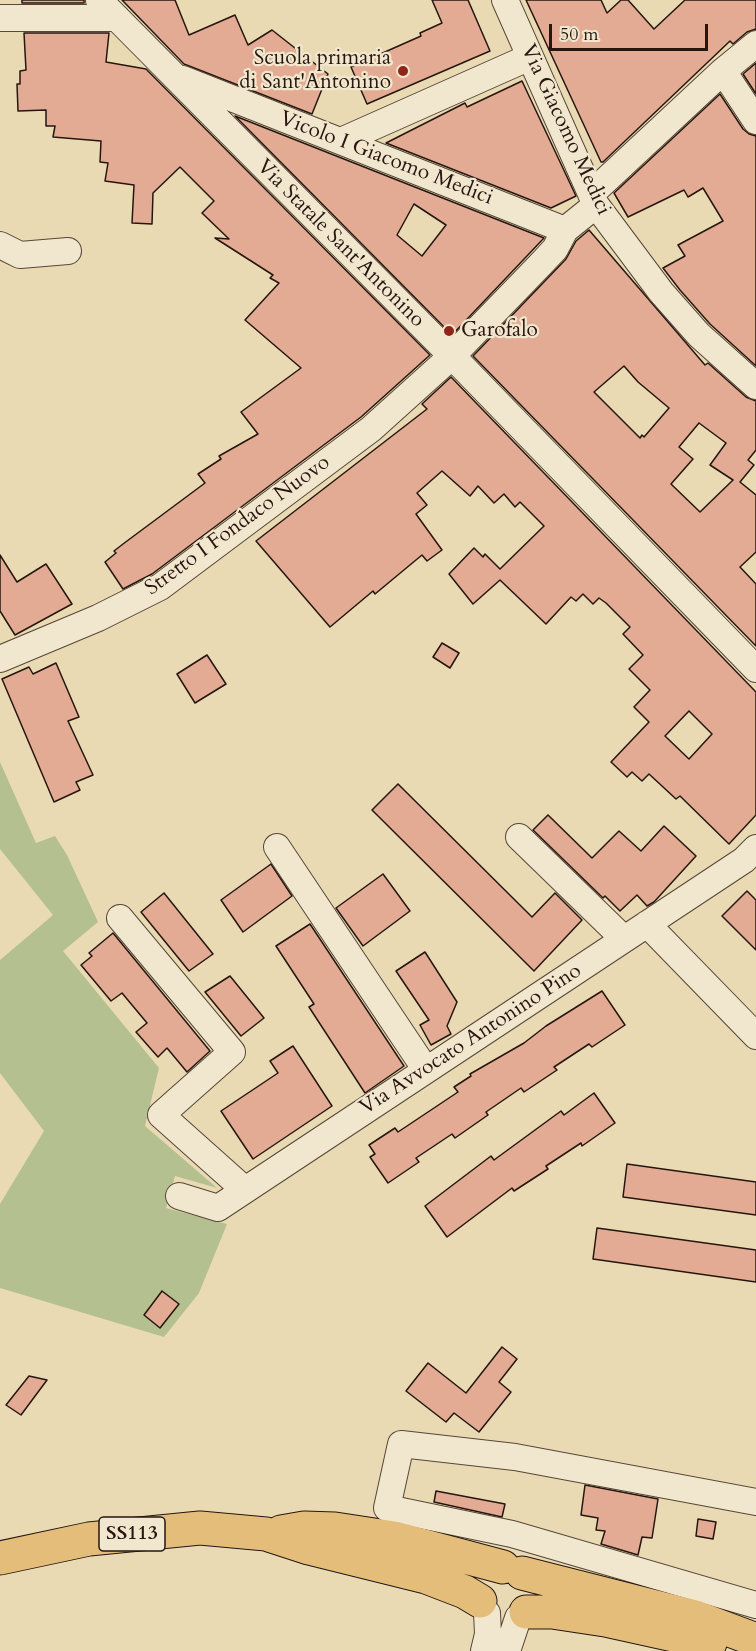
<!DOCTYPE html>
<html>
<head>
<meta charset="utf-8">
<style>
	body { margin:0 }
	#map { position:relative; width:756px; height:1651px; overflow:hidden; background:#e9dab4; font-family:Cardo,serif }
	canvas { display:block }
	.scale { position:absolute; left:549px; top:24px; width:159px; height:27px; box-sizing:border-box; border:3px solid #25160f; border-top:0; padding-left:8px; font-size:18px; line-height:21px; white-space:nowrap; color:#25160f; -webkit-text-stroke:4px #f1e7ce; paint-order:stroke }
</style>
</head>
<body>
<div id="map">
<canvas width="756" height="1651"></canvas>
<div class="scale">50 m</div>
</div>
<script>
const ctx = document.querySelector('canvas').getContext('2d');
ctx.lineJoin = 'round';
function fillPath(path, color) { ctx.fillStyle = color; ctx.fill(path, 'evenodd'); }
const shape = rows => new Path2D(rows.map(r => 'M' + r).join(''));
function trace(path, color, width, dash) { ctx.strokeStyle = color; ctx.lineWidth = width; ctx.lineCap = dash ? 'butt' : 'round'; ctx.setLineDash(dash || []); ctx.stroke(path); }
function drawText(font, color, halo, rows, align = 'center') {
  ctx.font = font + ' Cardo,serif'; ctx.lineWidth = 4.5; ctx.setLineDash([]); ctx.textBaseline = 'middle'; ctx.strokeStyle = halo; ctx.fillStyle = color; for (const [text, x, y, turn = 0] of rows) {
    ctx.save(); ctx.translate(x, y); ctx.rotate((+turn || 0) * Math.PI / 180); ctx.textAlign = isNaN(turn) ? turn : align; if (halo) ctx.strokeText(text, 0, 0); ctx.fillText(text, 0, 0); ctx.restore();
  }
}
fillPath(shape([
	[0,762,36,843,55,836,67,855,98,922,63,951,159,1068,145,1126,217,1188,175,1176,166,1208,227,1224,199,1293,164,1337,0,1288,0,1204,44,1131,0,1073,0,960,53,915,0,849]
]), '#b4c08f');
const building = shape([
	[22,0,84,0,84,3,22,3,22,0],
	[122,0,175,0,189,35,235,15,248,45,272,30,328,74,312,114,184,64,122,0],
	[432,0,468,0,490,51,367,104,351,67,421,36,420,33,442,23,432,0],
	[526,0,601,0,607,13,621,0,628,0,654,29,685,0,756,0,756,29,747,32,733,44,730,41,603,162,601,162,526,0],
	[24,33,109,33,106,62,146,69,430,355,361,417,152,574,123,589,105,562,116,553,114,551,123,544,205,483,198,474,221,459,219,456,258,434,241,412,301,368,245,320,279,283,270,278,273,275,215,238,229,239,202,213,214,201,180,167,153,193,152,224,132,223,134,185,105,181,108,163,100,162,101,141,53,137,55,126,46,126,46,110,18,111,17,84,20,84,20,71,26,70,24,33],
	[756,63,756,94,743,74,756,63],
	[522,81,576,196,551,208,386,143,465,103,467,107,522,81],
	[720,94,743,129,749,134,756,136,756,366,710,324,680,290,663,268,685,256,678,245,723,221,703,188,688,197,684,190,628,217,614,193,720,94],
	[235,116,544,238,452,335,235,116],
	[414,204,446,225,422,256,397,235,414,204],
	[589,230,705,365,708,363,746,397,756,401,756,450,748,460,754,465,740,482,756,495,756,552,740,567,756,584,756,646,473,356,566,259,576,241,589,230],
	[624,366,638,382,669,408,644,437,642,435,640,438,594,392,624,366],
	[699,423,726,443,710,465,733,480,700,512,671,484,693,459,679,447,699,423],
	[451,377,756,692,756,815,729,844,680,796,676,799,649,774,642,781,632,772,627,777,611,762,649,722,634,707,650,690,629,669,643,655,623,634,630,627,606,603,599,598,593,604,583,594,576,601,571,597,546,624,500,580,473,604,449,574,474,548,483,557,485,554,500,569,544,526,520,502,515,507,504,494,494,503,478,486,470,496,442,471,417,493,427,505,416,514,442,550,427,561,422,555,375,594,373,591,330,627,256,541,427,409,422,404,451,377],
	[689,711,712,734,689,759,665,736,689,711],
	[0,555,17,582,46,564,72,604,15,635,0,611,0,555],
	[442,643,459,653,450,668,433,657,442,643],
	[207,655,226,684,195,703,177,674,207,655],
	[56,663,79,717,68,721,93,775,76,782,80,790,54,802,2,679,29,667,33,674,56,663],
	[398,784,532,917,555,893,582,920,534,971,372,810,398,784],
	[548,815,592,858,619,831,641,851,664,826,696,856,654,902,647,906,637,895,620,911,605,896,603,898,533,830,548,815],
	[271,864,292,896,243,932,221,900,271,864],
	[383,874,410,911,363,946,336,908,383,874],
	[747,891,756,900,756,950,722,916,747,891],
	[164,893,213,954,189,971,141,912,164,893],
	[310,924,404,1066,365,1093,309,1007,314,1004,276,946,310,924],
	[113,933,210,1051,187,1072,167,1048,158,1057,136,1032,147,1023,122,993,111,1001,81,965,92,956,89,953,113,933],
	[425,952,457,1002,447,1026,451,1034,431,1045,420,1025,429,1020,396,971,425,952],
	[230,976,264,1018,241,1036,205,992,230,976],
	[602,991,625,1025,592,1047,589,1044,554,1067,557,1070,524,1092,521,1088,486,1112,488,1115,455,1138,452,1134,416,1158,419,1162,388,1183,370,1157,375,1154,369,1145,395,1128,398,1132,458,1092,454,1087,471,1076,470,1074,524,1043,546,1026,602,991],
	[293,1046,332,1106,253,1159,221,1111,278,1073,270,1061,293,1046],
	[594,1093,615,1123,582,1146,581,1143,546,1166,548,1169,514,1191,512,1188,447,1237,425,1206,491,1156,494,1160,561,1111,564,1115,594,1093],
	[627,1164,756,1182,756,1215,623,1197,627,1164],
	[597,1228,756,1250,756,1282,593,1259,597,1228],
	[162,1291,179,1304,160,1328,144,1315,162,1291],
	[502,1347,517,1359,499,1382,511,1392,479,1432,454,1413,446,1422,406,1391,428,1363,466,1393,502,1347],
	[29,1376,47,1380,21,1415,6,1405,29,1376],
	[585,1485,658,1499,652,1538,642,1537,638,1555,601,1544,605,1531,596,1530,598,1518,581,1515,585,1485],
	[436,1491,505,1504,502,1517,434,1502,436,1491],
	[698,1519,716,1522,713,1539,696,1536,698,1519]
]);
fillPath(building, '#e3ab93');
trace(building, '#25160f', 1.5);
const minor = shape([
	[99,0,452,356,756,669],
	[505,0,596,205,661,292,699,335,756,386],
	[0,18,117,18],
	[723,71,756,121],
	[183,79,565,230],
	[341,141,530,57],
	[591,194,723,71,756,44],
	[0,245,20,255,68,251],
	[0,659,98,618,160,587,371,429,452,356,539,266,555,249,565,230,596,205],
	[519,837,624,939],
	[277,847,426,1070],
	[120,918,232,1052,161,1115,245,1190],
	[647,924,756,1036],
	[179,1196,218,1208,744,860,756,848],
	[756,1502,515,1457,401,1444,387,1508,512,1534,756,1605],
	[484,1651,488,1634,487,1613],
	[507,1651,518,1618]
]);
const major = shape([
	[281,1532,304,1528,335,1529,394,1538,503,1567],
	[0,1558,89,1539,200,1528,266,1534,309,1548,426,1577,465,1592,480,1601],
	[522,1573,695,1617,756,1640],
	[526,1612,552,1612,605,1620,710,1643]
]);
trace(minor, '#564738', 28);
trace(major, '#25160f', 35);
trace(minor, '#f1e7ce', 26);
trace(major, '#e4bd7a', 33);
for (const [x, y, r, color] of [
	[403,71,6,"#8f2418"],
	[449,331,6,"#8f2418"]
]) { const dot = new Path2D(); dot.arc(x, y, r, 0, 2 * Math.PI); ctx.fillStyle = color; ctx.fill(dot); trace(dot, '#f1e7ce', 2); }
for (const [x, y, w] of [
	[132,1534,66]
]) { const box = new Path2D(); box.roundRect(x - w / 2, y - 17, w, 34, 4.5); ctx.fillStyle = '#f1e7ce'; ctx.fill(box); trace(box, '#25160f', 1.5); }
drawText('bold 20px', '#25160f', null, [
	["SS113",132,1534]
]);
drawText('21px', '#25160f', '#f1e7ce', [
	["Scuola primaria",391,59],
	["di Sant'Antonino",391,83],
	["Garofalo",461,331,"left"]
], 'right');
drawText('21px', '#25160f', '#f1e7ce', [
	["Via Giacomo Medici",565,130,65],
	["Vicolo I Giacomo Medici",386,159,21],
	["Via Statale Sant'Antonino",340,244,45],
	["Stretto I Fondaco Nuovo",238,526,-36],
	["Via Avvocato Antonino Pino",471,1040,-33]
]);
</script>
</body>
</html>
